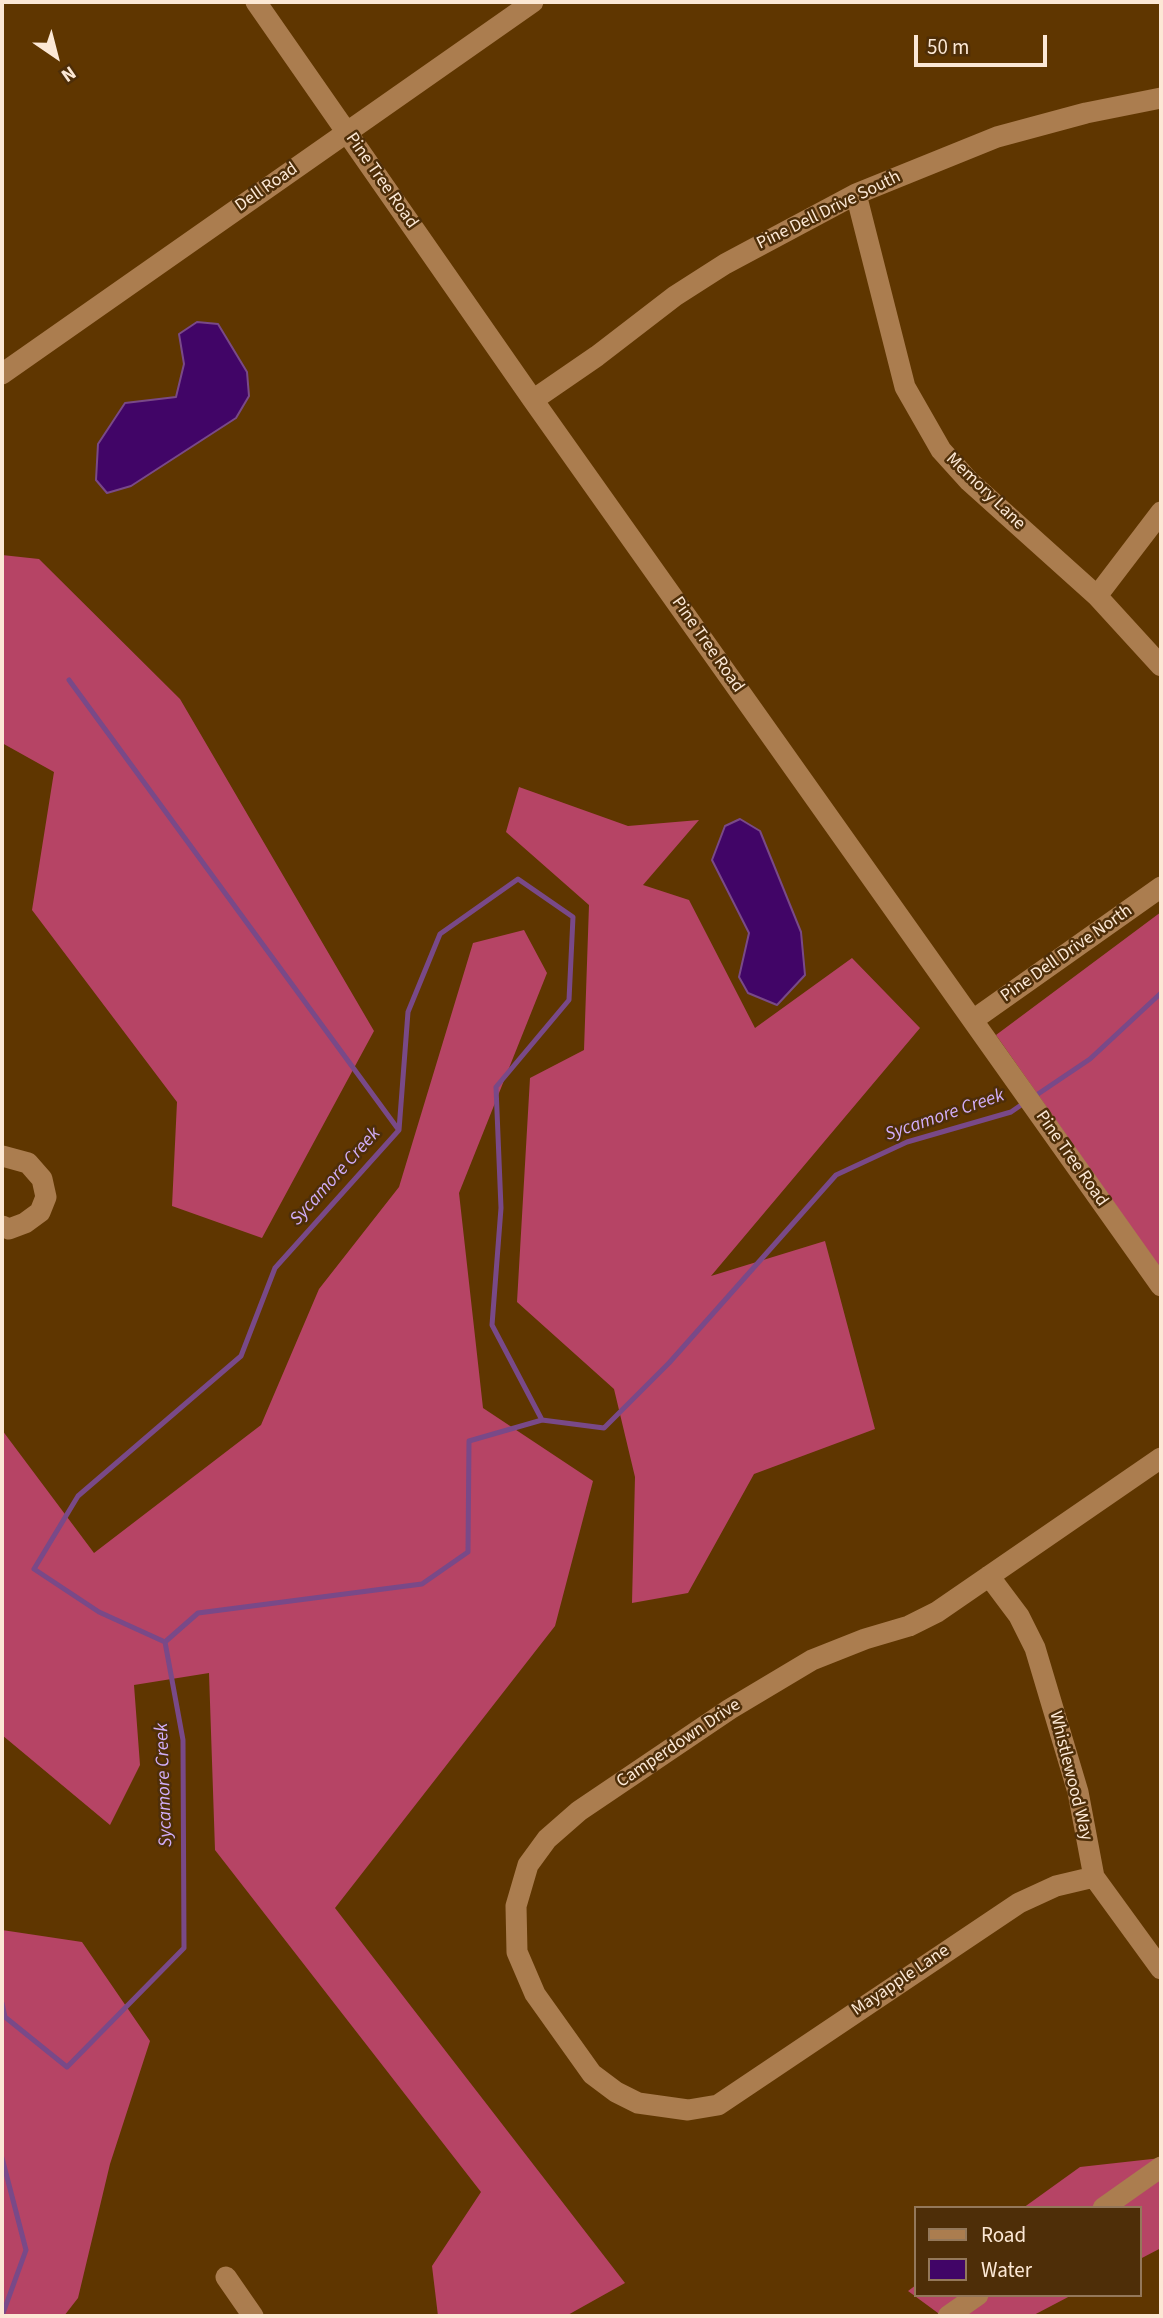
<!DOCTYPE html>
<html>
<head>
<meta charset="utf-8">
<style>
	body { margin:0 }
	#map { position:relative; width:1163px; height:2318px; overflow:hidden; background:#5f3600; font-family:"Source Sans 3",sans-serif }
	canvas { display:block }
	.frame { position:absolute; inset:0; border:4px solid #fce8d5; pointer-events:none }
	.legend { position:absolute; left:914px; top:2206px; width:228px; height:91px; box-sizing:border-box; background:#4e2e08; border:2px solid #94785a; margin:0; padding:9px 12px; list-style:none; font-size:21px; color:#fce8d5 }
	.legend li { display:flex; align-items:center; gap:14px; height:35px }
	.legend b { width:35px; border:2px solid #94785a }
	.north { position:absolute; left:21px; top:21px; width:70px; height:70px; -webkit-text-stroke:5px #4e2e08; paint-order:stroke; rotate:145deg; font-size:19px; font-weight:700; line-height:28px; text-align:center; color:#fce8d5 }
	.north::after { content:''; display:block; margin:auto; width:24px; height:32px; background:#fce8d5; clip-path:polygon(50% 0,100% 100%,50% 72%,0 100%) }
	.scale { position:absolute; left:914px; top:35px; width:133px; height:32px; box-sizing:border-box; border:4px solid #fce8d5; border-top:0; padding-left:9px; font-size:21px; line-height:24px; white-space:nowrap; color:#fce8d5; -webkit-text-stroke:5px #4e2e08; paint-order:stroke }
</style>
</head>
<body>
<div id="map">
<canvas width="1163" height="2318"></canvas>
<div class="frame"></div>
<ul class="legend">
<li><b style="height:9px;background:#ab7d4f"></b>Road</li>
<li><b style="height:19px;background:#410567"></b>Water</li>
</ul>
<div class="north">N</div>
<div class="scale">50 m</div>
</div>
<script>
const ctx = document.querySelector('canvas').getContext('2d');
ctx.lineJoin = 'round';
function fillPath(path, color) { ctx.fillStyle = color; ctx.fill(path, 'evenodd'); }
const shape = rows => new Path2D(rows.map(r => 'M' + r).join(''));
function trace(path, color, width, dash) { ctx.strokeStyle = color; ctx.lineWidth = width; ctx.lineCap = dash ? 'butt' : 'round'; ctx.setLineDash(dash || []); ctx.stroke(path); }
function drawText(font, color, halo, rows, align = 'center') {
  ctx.font = font + ' "Source Sans 3",sans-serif'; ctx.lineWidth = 5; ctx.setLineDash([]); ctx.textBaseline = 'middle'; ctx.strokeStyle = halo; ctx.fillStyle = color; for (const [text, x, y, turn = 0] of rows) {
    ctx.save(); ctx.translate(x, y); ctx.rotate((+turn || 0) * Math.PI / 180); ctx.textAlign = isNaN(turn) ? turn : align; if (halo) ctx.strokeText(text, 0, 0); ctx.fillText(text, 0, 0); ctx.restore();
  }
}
fillPath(shape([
	[2,555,39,559,180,699,374,1031,262,1238,172,1206,177,1102,32,910,54,772,2,743],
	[519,787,628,826,699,820,643,885,689,900,755,1028,852,958,920,1028,711,1276,825,1241,875,1429,754,1474,688,1593,632,1603,635,1477,614,1389,517,1302,530,1078,584,1050,589,905,506,832],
	[1161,912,1161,1270,996,1035],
	[524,930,547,973,459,1193,483,1408,593,1481,555,1626,335,1908,625,2283,566,2316,438,2316,432,2266,481,2192,215,1850,209,1673,134,1685,140,1765,110,1825,2,1735,2,1430,94,1553,261,1425,319,1289,399,1187,473,943],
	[2,1930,82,1942,150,2041,110,2164,78,2298,64,2316,2,2316],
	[1161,2158,1161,2248,1140,2259,1140,2208,1023,2208,1080,2167],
	[916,2285,916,2295,1072,2295,1032,2316,942,2316,908,2291]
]), '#b64465');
const water = shape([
	[197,322,218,324,247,372,249,396,236,418,131,486,107,493,96,480,98,444,125,403,176,397,184,364,179,334,197,322],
	[740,819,760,831,801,932,805,975,777,1005,748,993,739,977,749,933,712,860,725,826,740,819]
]);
fillPath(water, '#410567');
trace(water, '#794988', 2);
trace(shape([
	[69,680,398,1129],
	[1032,1098,1090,1059,1161,993],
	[165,1642,198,1613,422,1584,468,1552,469,1441,542,1420],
	[2,2003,5,2017,67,2067,184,1948,183,1740,165,1642,99,1612,34,1569,78,1496,241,1356,275,1268,399,1130,408,1012,440,934,518,879,573,917,569,1000,496,1087,501,1208,492,1325,542,1420,604,1428,669,1363,836,1175,907,1142,1011,1112,1024,1103],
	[2,2158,26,2250,2,2316]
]), '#794988', 5);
trace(shape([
	[256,2,533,400,1161,1286],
	[856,194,905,387,941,450,969,481,1097,596,1161,666],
	[2,374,533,2],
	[533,400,597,356,675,296,725,264,856,194,997,137,1086,113,1161,98],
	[1097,596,1161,512],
	[973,1020,1161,887],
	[2,1156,28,1163,42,1179,46,1197,40,1212,25,1223,9,1229,2,1226],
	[989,1576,1019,1616,1035,1648,1078,1792,1094,1877,1161,1969],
	[1094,1877,1056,1886,1019,1903,718,2105,688,2110,638,2103,616,2092,592,2074,535,1994,517,1952,516,1906,528,1865,547,1839,579,1811,730,1709,812,1660,865,1639,909,1626,937,1612,1161,1458],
	[1103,2208,1161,2167],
	[226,2277,253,2316],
	[948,2316,978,2295]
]), '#ab7d4f', 21);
drawText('18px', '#fce8d5', '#4e2e08', [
	["Pine Tree Road",381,181,55],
	["Dell Road",267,188,-35],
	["Pine Dell Drive South",829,211,-26],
	["Memory Lane",985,492,44],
	["Pine Tree Road",707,645,55],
	["Pine Dell Drive North",1067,954,-35],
	["Pine Tree Road",1071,1159,55],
	["Camperdown Drive",679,1744,-34],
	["Whistlewood Way",1070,1776,76],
	["Mayapple Lane",901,1981,-34]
]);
drawText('italic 19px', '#d1aef8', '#4e2e08', [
	["Sycamore Creek",945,1116,-19],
	["Sycamore Creek",336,1177,-48],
	["Sycamore Creek",165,1785,-92]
]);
</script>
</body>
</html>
